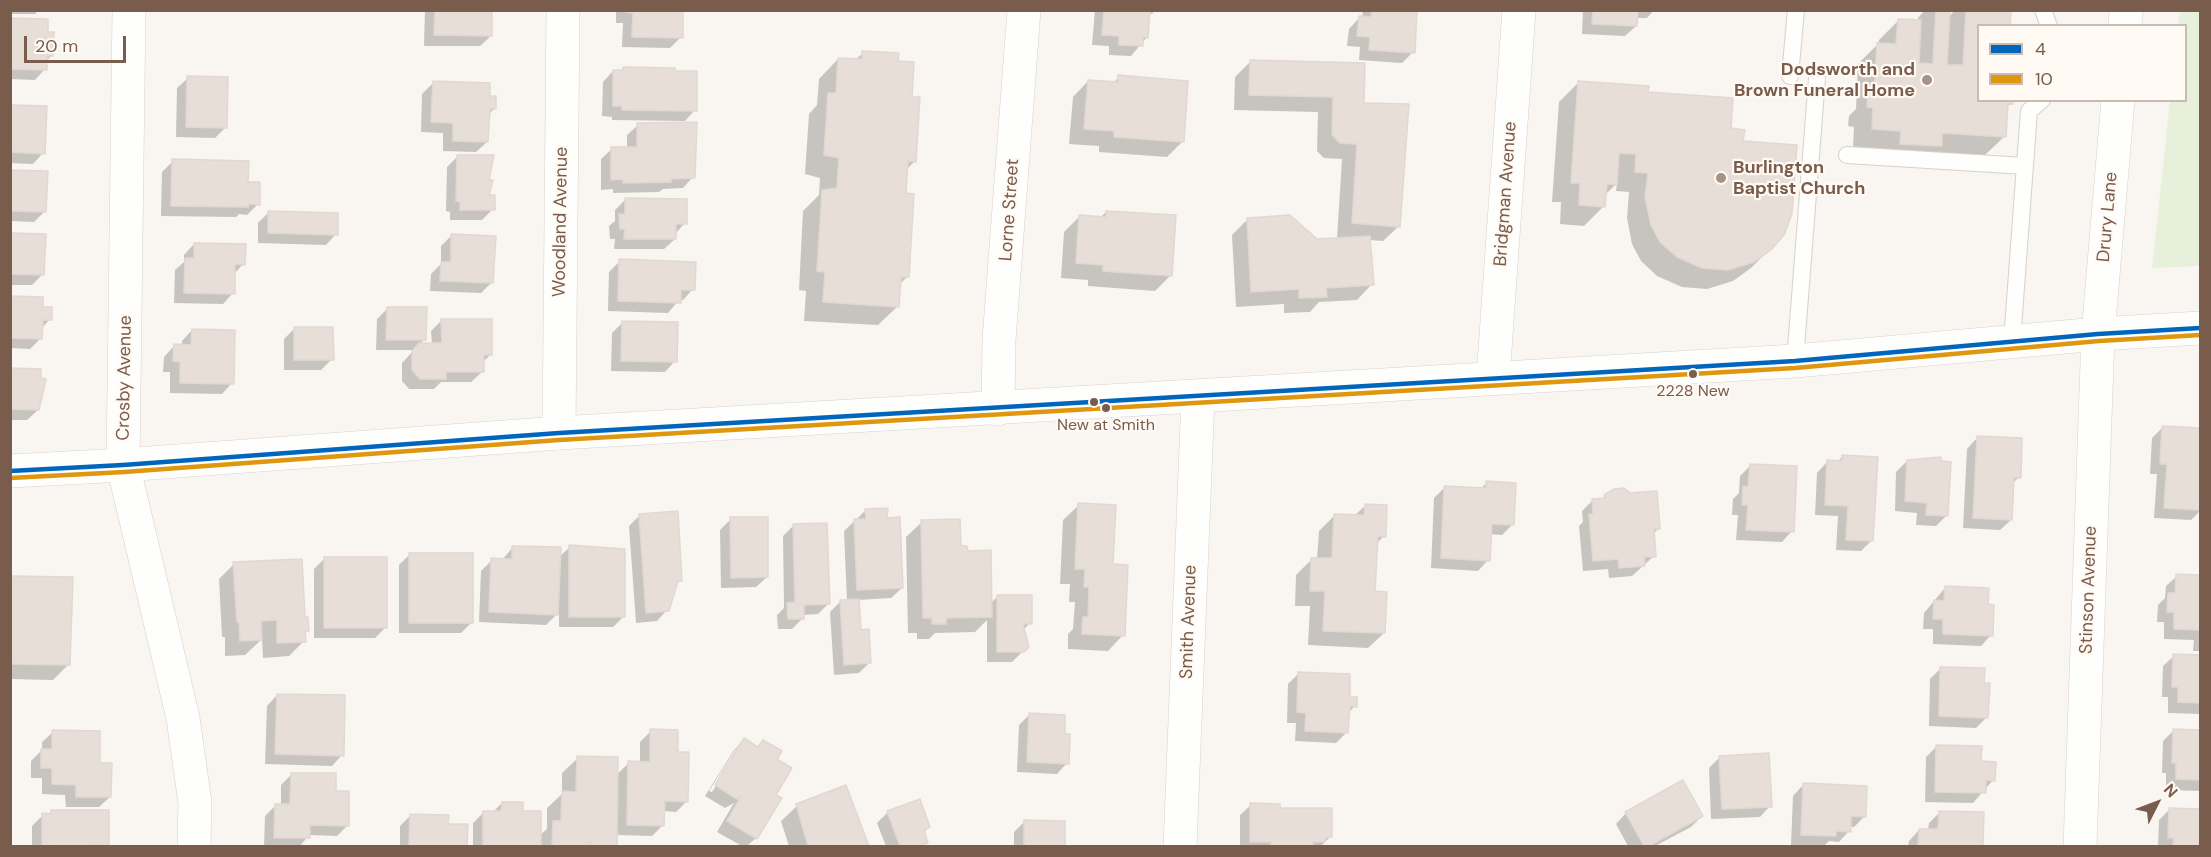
<!DOCTYPE html>
<html>
<head>
<meta charset="utf-8">
<style>
	body { margin:0 }
	#map { position:relative; width:2211px; height:857px; overflow:hidden; background:#f9f5f0; font-family:"DM Sans",sans-serif }
	canvas { display:block }
	.frame { position:absolute; inset:0; border:12px solid #7a5c4d; pointer-events:none }
	.legend { position:absolute; left:1977px; top:24px; width:210px; height:78px; box-sizing:border-box; background:#fffaf3; border:2px solid #cabbb1; margin:0; padding:8px 10px; list-style:none; font-size:18px; color:#7a5c4d }
	.legend li { display:flex; align-items:center; gap:12px; height:30px }
	.legend b { width:30px; border:2px solid #cabbb1 }
	.north { position:absolute; left:2127px; top:773px; width:60px; height:60px; -webkit-text-stroke:4px #fffaf3; paint-order:stroke; rotate:48deg; font-size:16px; font-weight:700; line-height:24px; text-align:center; color:#7a5c4d }
	.north::after { content:''; display:block; margin:auto; width:21px; height:27px; background:#7a5c4d; clip-path:polygon(50% 0,100% 100%,50% 72%,0 100%) }
	.scale { position:absolute; left:24px; top:36px; width:102px; height:27px; box-sizing:border-box; border:3px solid #7a5c4d; border-top:0; padding-left:8px; font-size:18px; line-height:21px; white-space:nowrap; color:#7a5c4d; -webkit-text-stroke:4px #fffaf3; paint-order:stroke }
</style>
</head>
<body>
<div id="map">
<canvas width="2211" height="857"></canvas>
<div class="frame"></div>
<ul class="legend">
<li><b style="height:8px;background:#0065bd"></b>4</li>
<li><b style="height:8px;background:#de970f"></b>10</li>
</ul>
<div class="north">N</div>
<div class="scale">20 m</div>
</div>
<script>
const ctx = document.querySelector('canvas').getContext('2d');
ctx.lineJoin = 'round';
function fillPath(path, color) { ctx.fillStyle = color; ctx.fill(path, 'evenodd'); }
const shape = rows => new Path2D(rows.map(r => 'M' + r).join(''));
function trace(path, color, width, dash) { ctx.strokeStyle = color; ctx.lineWidth = width; ctx.lineCap = dash ? 'butt' : 'round'; ctx.setLineDash(dash || []); ctx.stroke(path); }
function drawText(font, color, halo, rows, align = 'center') {
  ctx.font = font + ' "DM Sans",sans-serif'; ctx.lineWidth = 4.5; ctx.setLineDash([]); ctx.textBaseline = 'middle'; ctx.strokeStyle = halo; ctx.fillStyle = color; for (const [text, x, y, turn = 0] of rows) {
    ctx.save(); ctx.translate(x, y); ctx.rotate((+turn || 0) * Math.PI / 180); ctx.textAlign = isNaN(turn) ? turn : align; if (halo) ctx.strokeText(text, 0, 0); ctx.fillText(text, 0, 0); ctx.restore();
  }
}
fillPath(shape([
	[2180,11,2200,11,2200,266,2152,268,2170,101,2186,100,2186,26,2178,25]
]), '#e7f0db');
fillPath(shape([
	[10,10,39,10,35,14,10,14],
	[425,10,491,10,491,36,480,46,424,46],
	[616,10,682,10,681,37,670,48,622,47,623,23,616,23],
	[1095,10,1155,10,1152,14,1148,13,1147,37,1131,56,1109,55,1109,46,1092,45],
	[1363,10,1416,10,1413,52,1402,63,1359,60,1360,47,1347,46,1349,29,1359,18,1362,18],
	[1583,10,1654,10,1647,18,1636,18,1636,26,1625,36,1582,34],
	[1925,10,1948,10,1948,18,1955,10,2009,10,1978,26,1978,100,2011,103,2006,108,2005,136,1985,155,1853,148,1854,127,1848,126,1849,116,1856,109,1858,64,1878,44,1879,40,1898,21,1918,21,1918,18],
	[10,20,46,34,52,55,46,61,45,69,35,80,10,79],
	[863,53,897,62,910,98,915,161,906,170,907,277,899,285,898,306,878,325,804,321,806,291,799,290,803,211,819,195,820,178,805,174,809,114,817,105,819,79,838,59,855,60],
	[1250,62,1363,105,1399,226,1383,241,1369,240,1372,284,1357,300,1319,302,1310,312,1284,313,1284,304,1236,307,1232,235,1248,219,1317,241,1337,239,1342,159,1324,158,1317,151,1318,112,1234,110,1235,77],
	[624,68,695,110,685,121,612,120,612,117,602,116,603,82,613,71,621,72],
	[1119,77,1182,142,1167,157,1099,152,1099,146,1069,144,1073,97,1088,81,1113,83],
	[188,78,226,127,215,138,176,137,177,88],
	[433,83,488,97,494,109,488,115,487,142,476,152,443,151,443,133,421,132,422,94],
	[1578,83,1646,94,1729,130,1742,143,1771,248,1751,268,1733,281,1707,289,1682,287,1657,276,1641,261,1632,244,1627,218,1629,192,1616,191,1617,183,1605,195,1604,206,1584,226,1560,224,1561,202,1552,202,1559,102],
	[10,106,43,153,33,164,10,163],
	[638,125,693,177,683,188,663,189,659,192,613,193,613,189,601,190,601,159,612,149,627,149,627,135],
	[458,156,487,196,493,209,482,220,450,220,450,212,446,211,447,167],
	[173,161,247,183,258,204,247,215,239,214,236,217,161,216,162,172],
	[10,171,44,212,34,222,10,221],
	[625,200,685,223,675,234,675,239,664,249,614,249,615,239,610,239,609,226,615,221,615,210],
	[269,212,336,234,326,245,258,243,258,223],
	[1106,212,1171,275,1155,291,1088,286,1088,280,1061,278,1064,232,1079,217,1100,218],
	[10,234,43,274,32,285,10,285],
	[452,235,492,282,481,293,430,291,431,274,441,264,441,246],
	[194,244,243,264,234,274,233,293,223,304,174,303,175,270,184,262,184,255],
	[620,261,693,289,683,300,679,300,668,313,608,311,609,272],
	[10,298,42,308,50,319,41,329,41,338,30,349,10,348],
	[387,309,424,340,419,344,432,344,431,331,442,320,491,354,482,363,482,372,471,382,441,382,434,389,409,389,402,381,402,363,414,350,376,350,377,319],
	[623,322,675,361,665,372,611,371,612,333],
	[295,328,332,359,321,370,284,370,284,339],
	[192,330,232,383,222,394,170,393,170,372,163,372,164,357,174,346,182,346,182,341],
	[10,369,38,410,27,420,10,420],
	[2163,427,2200,429,2200,511,2191,520,2154,518,2157,474,2150,474,2152,438],
	[1977,438,2019,477,2012,484,2011,520,2000,530,1963,528,1967,449],
	[1843,456,1872,540,1861,551,1836,550,1838,516,1815,515,1817,473,1827,462,1837,462],
	[1907,461,1947,515,1936,526,1916,525,1917,513,1895,511,1896,472],
	[1750,466,1792,531,1782,542,1736,540,1738,515,1732,515,1733,499,1739,493,1740,476],
	[1487,483,1513,524,1502,535,1490,534,1488,560,1478,571,1431,568,1434,498,1445,487,1480,489],
	[1605,497,1658,529,1653,534,1654,556,1632,576,1609,578,1608,569,1583,571,1579,526,1583,522,1582,511,1593,500,1602,500],
	[1079,505,1112,566,1123,635,1108,651,1068,649,1068,634,1073,629,1075,602,1069,602,1070,584,1060,584,1063,520],
	[1366,505,1384,536,1376,544,1374,592,1384,633,1368,648,1308,645,1310,606,1295,606,1296,575,1312,559,1317,559,1319,531,1334,516,1354,516],
	[866,510,902,588,891,598,857,600,859,631,869,663,859,673,834,675,830,612,840,602,847,601,844,531],
	[640,515,680,580,676,585,667,610,657,621,636,623,629,526],
	[731,519,767,577,756,587,721,588,720,530],
	[922,522,959,548,990,604,997,597,1030,623,1023,630,1027,647,1012,662,987,662,987,620,975,632,935,633,929,639,917,639,917,633,908,633,906,537],
	[794,525,828,604,818,614,803,615,803,618,792,629,778,629,777,615,784,608,783,536],
	[513,547,559,557,570,547,624,616,613,627,559,627,559,612,546,625,479,622,481,571,492,560,502,560],
	[409,555,471,623,461,633,399,633,399,565],
	[325,558,386,627,375,638,314,638,314,569],
	[234,564,304,619,307,630,304,634,304,641,289,656,263,658,262,639,245,655,225,656,225,637,222,637,219,579],
	[2177,576,2200,577,2200,651,2193,651,2194,640,2164,639,2164,622,2157,622,2158,605,2165,598,2166,586],
	[11,578,69,664,53,680,10,679],
	[1945,588,1987,606,1991,635,1981,646,1933,644,1933,629,1923,629,1924,613],
	[2174,656,2200,656,2200,714,2168,713,2168,697,2162,697,2163,666],
	[1941,668,1983,685,1987,717,1976,728,1929,726,1930,679],
	[1299,673,1348,698,1355,706,1348,713,1347,732,1336,743,1295,741,1296,723,1287,723,1288,684],
	[277,695,342,755,332,766,265,764,267,706],
	[1029,715,1063,736,1067,763,1057,774,1017,772,1019,725],
	[2174,730,2200,731,2200,791,2166,790,2166,773,2162,773,2163,741],
	[651,731,676,753,687,801,676,812,663,811,663,825,652,836,616,835,615,846,473,846,473,823,484,812,493,812,502,803,521,813,539,836,547,829,547,808,562,794,562,773,578,758,616,775,629,763,640,763,640,742],
	[53,732,99,764,110,797,99,807,66,807,65,795,42,794,42,778,31,778,31,761,42,750,42,742],
	[745,740,757,748,763,741,775,759,774,795,756,838,747,846,742,846,717,832,734,803,725,808,705,796,734,750],
	[735,750,739,750,712,792,709,791],
	[1937,746,1993,780,1973,803,1925,802,1926,757],
	[1720,757,1770,806,1760,817,1711,819,1709,768],
	[292,774,335,792,348,825,337,836,309,835,300,846,264,846,265,816,276,805,281,805,281,785],
	[1803,785,1865,816,1854,827,1849,826,1849,831,1839,842,1829,841,1824,846,1791,845,1793,796],
	[846,787,867,846,789,846,781,821,797,806],
	[1251,805,1279,810,1330,837,1321,846,1240,846,1240,815],
	[2170,809,2200,811,2200,846,2158,846,2159,820],
	[52,811,107,845,106,846,32,846,32,826,43,815,48,815],
	[888,812,929,827,923,833,927,843,923,846,886,846,877,823],
	[1626,813,1702,816,1691,827,1655,846,1628,846,1616,824],
	[1939,813,1983,814,1982,846,1908,846,1909,841,1919,830,1928,830,1929,823],
	[411,815,446,826,466,826,466,846,400,846,400,826],
	[1025,821,1064,823,1063,846,1014,846,1014,832]
]), '#0003');
const building = shape([
	[435,10,492,10,492,36,434,35,435,10],
	[626,10,683,10,683,38,632,37,633,13,626,12,626,10],
	[1104,10,1150,10,1148,38,1143,37,1143,46,1119,45,1119,36,1102,35,1104,10],
	[1372,10,1417,10,1415,53,1369,50,1370,37,1357,36,1359,16,1371,17,1372,10],
	[1593,10,1638,10,1637,26,1592,24,1593,10],
	[1936,10,1950,10,1947,65,1963,65,1966,10,2011,10,2010,26,1978,26,1978,100,2013,100,2013,104,2008,104,2006,137,1942,133,1942,146,1900,144,1901,131,1872,129,1873,108,1867,107,1868,95,1874,95,1877,43,1896,44,1898,19,1921,20,1919,63,1933,64,1936,10],
	[10,18,48,19,48,32,54,32,53,56,47,56,47,70,10,69,10,18],
	[862,51,899,53,898,61,914,62,912,97,920,97,916,162,908,161,906,193,914,194,909,277,901,277,899,307,823,302,825,272,817,271,822,190,837,188,839,158,824,155,828,93,836,93,838,58,862,59,862,51],
	[1250,60,1365,63,1364,103,1409,104,1400,227,1352,223,1357,144,1340,143,1332,135,1333,97,1249,95,1250,60],
	[623,67,675,68,675,71,697,71,697,111,622,110,622,106,613,106,613,70,623,70,623,67],
	[1118,75,1188,81,1184,142,1114,137,1114,131,1084,129,1088,80,1118,82,1118,75],
	[187,76,228,77,227,128,186,127,187,76],
	[433,81,490,83,490,96,496,96,496,109,490,109,488,142,453,141,453,123,431,122,433,81],
	[1578,81,1649,86,1648,92,1733,98,1731,128,1745,130,1743,141,1797,145,1792,214,1784,235,1772,249,1754,262,1728,270,1702,268,1677,257,1660,242,1651,225,1645,197,1648,173,1635,172,1636,154,1619,153,1617,185,1607,184,1605,207,1579,205,1580,183,1571,183,1578,81],
	[10,105,47,106,45,154,10,152,10,105],
	[697,122,695,178,671,179,671,182,623,183,623,179,611,180,611,147,637,147,637,123,697,122],
	[457,155,494,155,489,180,493,180,489,195,495,195,495,210,460,210,460,202,456,201,457,155],
	[172,159,249,161,248,182,260,182,260,205,249,204,248,207,171,206,172,159],
	[10,170,48,171,46,212,10,211,10,170],
	[625,198,687,199,687,224,676,224,676,239,624,239,625,229,620,229,619,214,625,214,625,198],
	[268,211,338,213,338,235,268,233,268,211],
	[1106,211,1176,215,1172,276,1103,271,1103,265,1076,263,1079,215,1106,217,1106,211],
	[1290,215,1317,239,1370,236,1374,285,1326,288,1327,297,1299,298,1299,289,1251,292,1247,218,1290,215],
	[10,233,46,234,44,275,10,274,10,233],
	[451,234,496,236,493,283,440,281,441,262,451,262,451,234],
	[194,243,246,244,245,265,235,264,235,294,184,293,185,258,194,258,194,243],
	[619,259,696,262,695,290,681,290,681,303,618,301,619,259],
	[10,296,43,297,43,307,52,307,52,320,43,320,42,339,10,338,10,296],
	[387,307,427,307,426,340,386,340,387,307],
	[441,319,492,319,492,355,484,355,484,372,446,372,446,379,420,379,412,370,412,351,419,343,442,343,441,319],
	[622,321,678,322,677,362,621,361,622,321],
	[294,327,333,327,334,360,294,360,294,327],
	[192,329,235,330,234,384,180,383,180,362,173,361,174,344,191,345,192,329],
	[10,368,41,369,41,378,46,379,39,410,10,409,10,368],
	[2162,426,2200,428,2200,510,2164,508,2167,464,2160,464,2162,426],
	[1977,436,2022,438,2021,478,2014,477,2012,520,1973,518,1977,436],
	[1842,455,1878,457,1873,541,1846,540,1848,506,1825,505,1827,460,1842,461,1842,455],
	[1941,457,1941,461,1951,462,1948,516,1926,515,1927,503,1905,501,1907,460,1941,457],
	[1750,464,1797,466,1794,532,1746,530,1748,505,1742,505,1743,486,1748,487,1750,464],
	[1486,481,1516,483,1514,525,1492,524,1490,561,1441,558,1444,486,1486,488,1486,481],
	[1624,488,1630,493,1657,491,1660,529,1654,529,1656,557,1644,557,1645,566,1619,568,1618,559,1593,561,1589,514,1593,514,1592,499,1605,498,1604,495,1614,489,1624,488],
	[1078,503,1116,505,1113,564,1128,565,1125,636,1082,634,1083,617,1088,617,1089,587,1084,587,1085,569,1075,569,1078,503],
	[1365,504,1387,505,1386,537,1378,536,1375,591,1387,592,1385,633,1323,631,1325,591,1310,591,1311,558,1332,558,1334,514,1364,515,1365,504],
	[888,508,887,518,900,517,903,588,857,590,854,519,866,519,865,509,888,508],
	[678,511,682,581,678,581,669,611,646,613,639,514,678,511],
	[730,517,768,517,768,577,731,578,730,517],
	[960,519,961,546,967,546,968,551,991,550,992,617,946,618,946,624,932,624,932,618,923,618,921,520,960,519],
	[827,523,830,604,804,605,804,619,788,619,787,603,795,602,793,524,827,523],
	[569,545,625,549,625,617,569,617,569,545],
	[512,546,561,547,558,615,489,612,491,558,512,559,512,546],
	[409,553,473,553,473,623,409,623,409,553],
	[324,557,387,557,387,628,324,628,324,557],
	[302,559,305,617,308,617,309,631,305,631,306,642,277,643,277,620,261,621,262,640,240,641,239,622,237,622,233,562,302,559],
	[2176,574,2200,575,2200,630,2174,629,2174,612,2167,612,2168,593,2175,593,2176,574],
	[11,576,73,577,70,665,10,664,11,576],
	[1945,586,1989,588,1988,604,1994,605,1993,636,1943,634,1943,619,1933,619,1934,600,1944,601,1945,586],
	[997,595,1032,595,1032,624,1023,624,1029,647,1024,652,997,652,997,595],
	[859,599,861,630,869,629,871,663,844,665,840,600,859,599],
	[2173,654,2200,655,2200,703,2178,702,2178,687,2172,687,2173,654],
	[1940,667,1985,668,1984,683,1990,683,1988,718,1939,716,1940,667],
	[1298,672,1350,674,1350,697,1357,697,1357,707,1350,706,1348,733,1305,731,1306,713,1297,712,1298,672],
	[277,694,345,695,344,756,275,754,277,694],
	[1029,713,1065,715,1065,734,1070,734,1069,764,1027,762,1029,713],
	[650,729,678,730,678,752,689,752,688,802,665,801,664,826,627,825,628,761,650,762,650,729],
	[2173,729,2200,730,2200,780,2176,779,2176,763,2172,763,2173,729],
	[52,730,100,731,100,763,112,763,111,797,76,797,76,785,52,784,52,768,41,768,41,749,52,749,52,730],
	[744,738,758,747,763,740,782,751,777,759,792,768,776,795,782,798,757,839,727,821,741,796,737,799,715,785,744,738],
	[1936,745,1982,746,1981,761,1996,762,1995,781,1986,780,1986,793,1935,792,1936,745],
	[1769,753,1772,807,1722,809,1719,756,1769,753],
	[577,756,618,757,617,846,591,846,589,842,589,846,552,846,553,821,561,821,562,791,576,792,577,756],
	[291,773,336,773,336,791,349,791,349,826,310,825,310,838,274,838,275,804,290,804,291,773],
	[1683,780,1703,816,1649,846,1644,846,1625,812,1683,780],
	[1803,783,1867,786,1866,817,1851,816,1851,832,1836,831,1836,836,1801,835,1803,783],
	[846,785,869,846,808,846,796,804,846,785],
	[920,799,930,827,924,830,928,843,919,846,900,846,887,811,920,799],
	[502,802,523,802,523,811,541,811,541,846,483,846,483,811,501,811,502,802],
	[1250,803,1280,804,1280,808,1332,808,1332,837,1325,838,1325,842,1313,842,1313,846,1271,846,1271,842,1250,842,1250,803],
	[2169,808,2200,809,2200,846,2173,846,2174,838,2168,838,2169,808],
	[51,810,109,810,109,845,42,846,42,813,51,814,51,810],
	[1939,811,1984,812,1983,846,1918,846,1919,829,1938,829,1939,811],
	[410,814,449,815,448,824,468,824,467,846,409,846,410,814],
	[1024,820,1065,821,1065,846,1024,846,1024,820]
]);
fillPath(building, '#e6ded7');
trace(building, '#e2d8d2', 1.5);
const service = shape([
	[2043,10,2049,26],
	[1790,76,1796,10],
	[1847,155,2025,166],
	[2012,341,2029,111,2042,100],
	[1795,361,1817,78]
]);
const minor = shape([
	[129,10,123,465,183,718,195,803,194,846],
	[1493,378,1519,10],
	[998,409,999,340,1024,10],
	[559,433,563,10],
	[1180,846,1198,397],
	[2080,846,2098,334]
]);
const tertiary = shape([
	[2125,26,2126,10],
	[2098,334,2118,100]
]);
const secondary = shape([
	[10,471,123,465,559,433,1795,361,2098,334,2200,328]
]);
trace(service, '#d7d1cb', 18);
trace(minor, '#d7d1cb', 34);
trace(tertiary, '#d7d1cb', 34);
trace(secondary, '#d9d2cb', 34);
trace(service, '#fefefd', 16);
trace(minor, '#fefefd', 33);
trace(tertiary, '#fefefd', 33);
trace(secondary, '#fefefd', 33);
trace(shape([
	[10,471,123,465,559,433,1795,361,2098,334,2200,328]
]), '#0065bd', 4.5);
trace(shape([
	[10,478,124,472,559,440,1795,368,2099,341,2200,335]
]), '#de970f', 4.5);
for (const [x, y, r, color] of [
	[1927,80,6,"#a69286"],
	[1721,178,6,"#a69286"],
	[1693,374,5,"#7a5c4d"],
	[1094,402,5,"#7a5c4d"],
	[1106,408,5,"#7a5c4d"]
]) { const dot = new Path2D(); dot.arc(x, y, r, 0, 2 * Math.PI); ctx.fillStyle = color; ctx.fill(dot); trace(dot, '#fffaf3', 2); }
drawText('16px', '#7a5c4d', '#fffaf3', [
	["2228 New",1693,392],
	["New at Smith",1106,426]
]);
drawText('bold 18px', '#7a5c4d', '#fffaf3', [
	["Dodsworth and",1915,70],
	["Brown Funeral Home",1915,91],
	["Burlington",1733,168,"left"],
	["Baptist Church",1733,189,"left"]
], 'right');
drawText('18px', '#7a5c4d', '#fffaf3', [
	["Bridgman Avenue",1506,194,-86],
	["Lorne Street",1010,210,-86],
	["Drury Lane",2108,217,-85],
	["Woodland Avenue",561,222,-89],
	["Crosby Avenue",125,378,-89],
	["Stinson Avenue",2089,590,-88],
	["Smith Avenue",1189,622,-88]
]);
</script>
</body>
</html>
